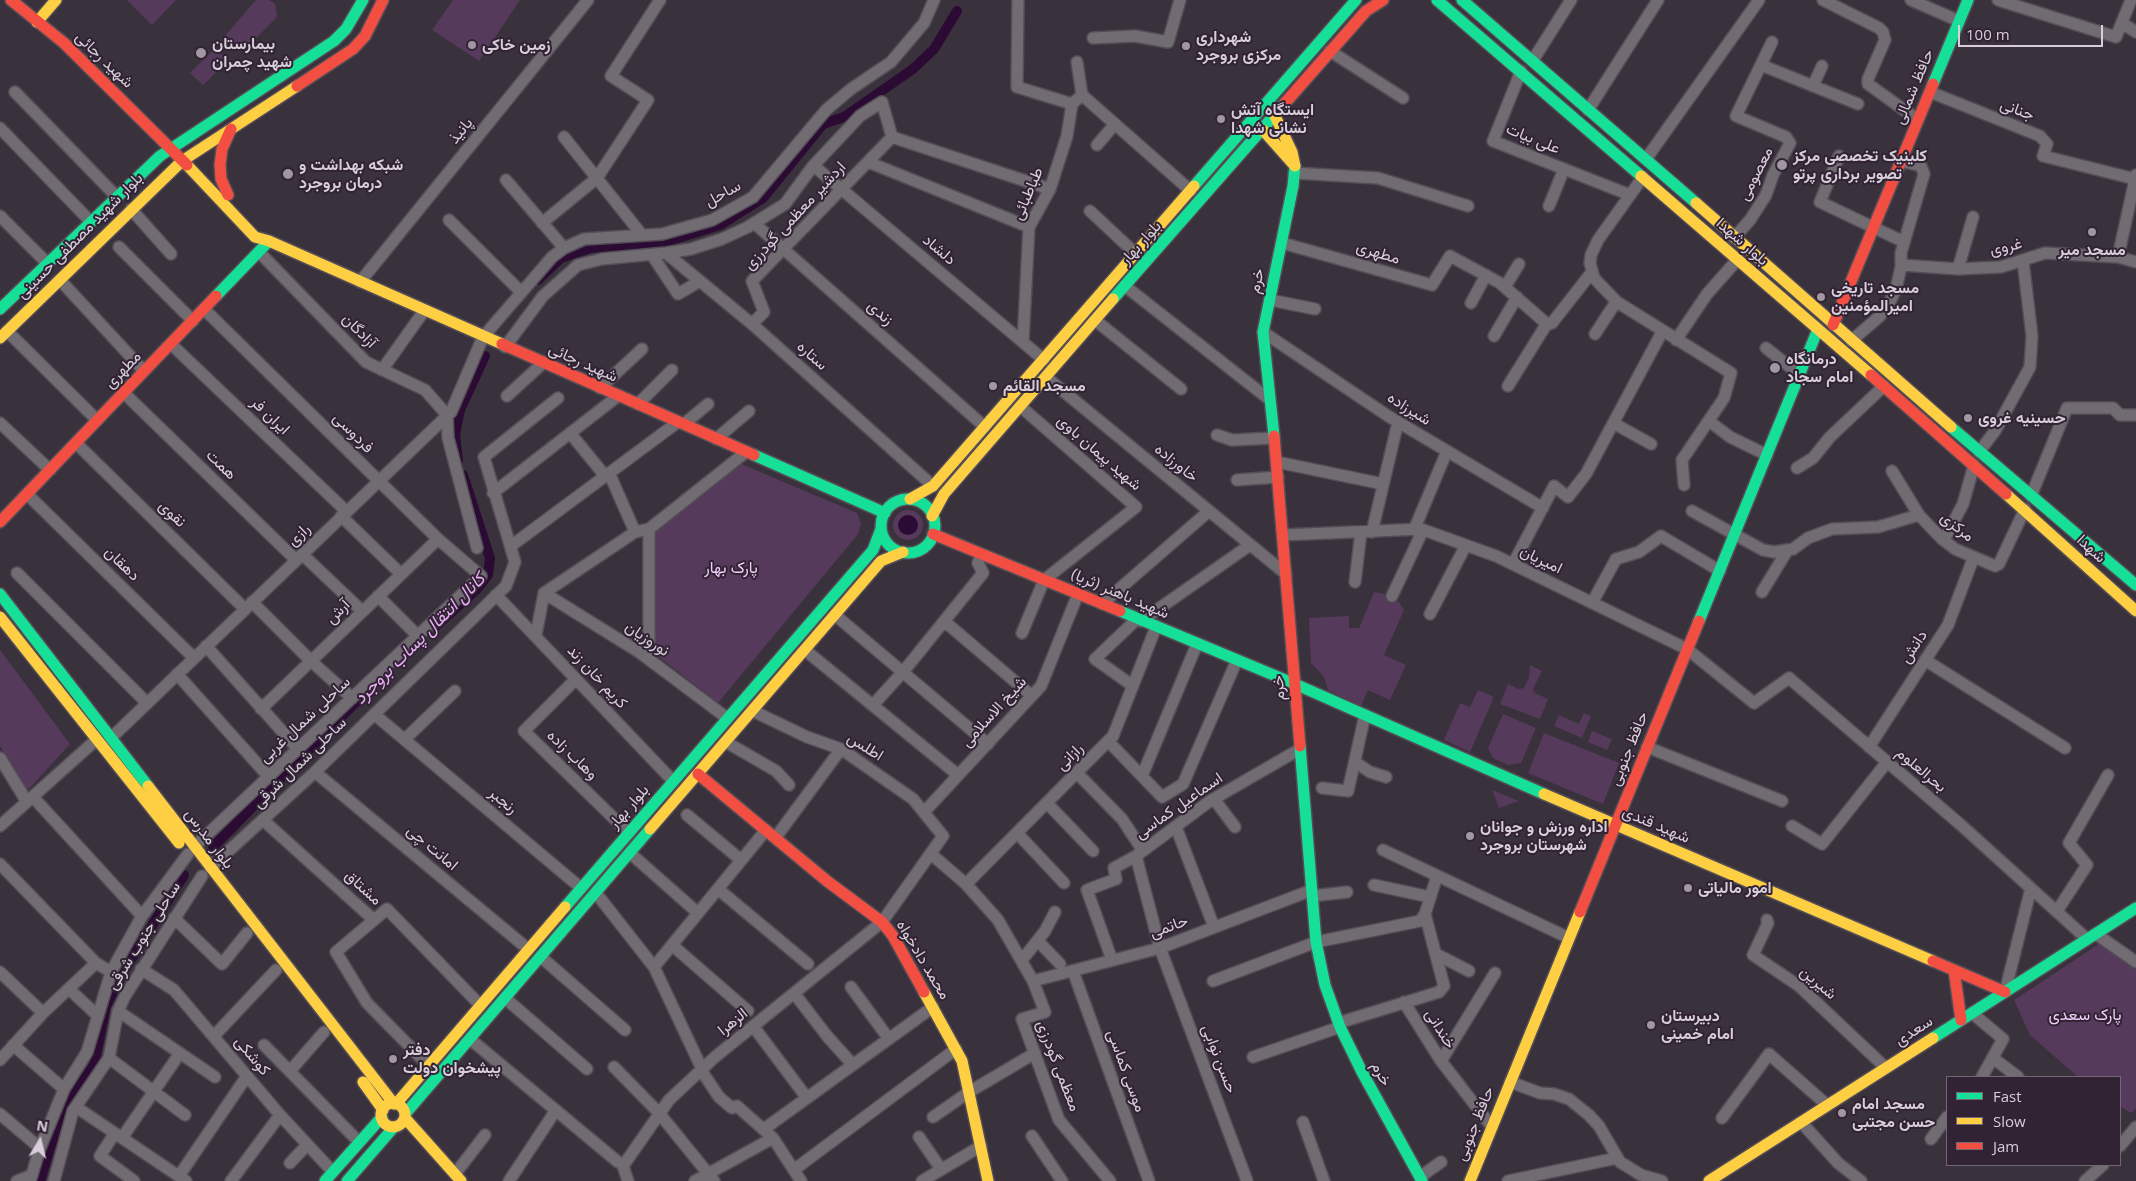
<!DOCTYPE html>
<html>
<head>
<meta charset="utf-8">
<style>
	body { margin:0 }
	#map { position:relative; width:2136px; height:1181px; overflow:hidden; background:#39313b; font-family:"Open Sans",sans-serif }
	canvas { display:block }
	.legend { position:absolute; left:1946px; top:1076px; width:175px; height:90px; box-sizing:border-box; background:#312334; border:1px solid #736776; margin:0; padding:6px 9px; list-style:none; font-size:15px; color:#d7ced9 }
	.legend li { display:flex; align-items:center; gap:10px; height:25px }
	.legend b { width:25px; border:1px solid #736776 }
	.north { position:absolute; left:15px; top:1116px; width:50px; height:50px; -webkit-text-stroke:4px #312334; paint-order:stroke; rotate:9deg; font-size:14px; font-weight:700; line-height:20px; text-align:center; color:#d7ced9 }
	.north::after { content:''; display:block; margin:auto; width:18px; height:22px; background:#d7ced9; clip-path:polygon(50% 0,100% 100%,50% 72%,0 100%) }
	.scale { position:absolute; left:1958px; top:25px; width:145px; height:22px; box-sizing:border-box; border:2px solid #d7ced9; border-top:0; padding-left:6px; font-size:15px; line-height:18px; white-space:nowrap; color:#d7ced9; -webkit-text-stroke:4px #312334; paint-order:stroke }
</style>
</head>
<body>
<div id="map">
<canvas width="2136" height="1181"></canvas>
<ul class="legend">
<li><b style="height:6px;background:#16e098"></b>Fast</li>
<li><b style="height:6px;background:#ffcf43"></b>Slow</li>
<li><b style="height:6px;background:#f24e42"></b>Jam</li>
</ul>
<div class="north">N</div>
<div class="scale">100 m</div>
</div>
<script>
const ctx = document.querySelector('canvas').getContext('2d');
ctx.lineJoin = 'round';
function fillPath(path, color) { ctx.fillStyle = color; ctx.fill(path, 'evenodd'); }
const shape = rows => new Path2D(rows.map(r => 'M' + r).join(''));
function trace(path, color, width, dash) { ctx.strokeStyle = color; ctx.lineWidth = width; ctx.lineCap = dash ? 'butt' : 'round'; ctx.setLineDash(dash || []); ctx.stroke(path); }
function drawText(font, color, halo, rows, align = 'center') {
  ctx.font = font + ' "Open Sans",Vazirmatn,sans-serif'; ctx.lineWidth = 4; ctx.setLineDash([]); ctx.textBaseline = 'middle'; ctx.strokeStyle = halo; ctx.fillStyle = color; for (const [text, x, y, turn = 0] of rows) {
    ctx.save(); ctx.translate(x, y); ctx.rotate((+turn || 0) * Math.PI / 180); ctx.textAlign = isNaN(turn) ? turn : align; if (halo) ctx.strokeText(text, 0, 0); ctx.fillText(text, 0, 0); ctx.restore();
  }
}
fillPath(shape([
	[127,0,176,0,152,25],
	[256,0,269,0,275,4,277,17,244,50,224,37],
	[453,0,520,0,479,61,432,30],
	[215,48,228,61,203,85,190,73],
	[739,463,857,513,861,524,858,534,718,703,654,653,655,532],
	'893 525a15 15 0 1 1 30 0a15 15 0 1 1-30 0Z',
	[1374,592,1384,594,1398,601,1404,610,1384,655,1406,665,1390,700,1368,690,1361,706,1328,690,1324,677,1311,663,1309,618,1349,616,1349,628,1359,628],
	[0,650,70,744,27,791,0,746],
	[1530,665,1542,671,1533,689,1535,693,1548,699,1540,719,1500,704,1508,684,1519,689,1524,688,1529,678],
	[1478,690,1494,697,1470,752,1444,740,1460,703,1470,707],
	[1584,713,1591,716,1582,738,1554,726,1559,715,1579,724],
	[1503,714,1536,728,1521,763,1508,765,1493,758,1488,748],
	[1592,731,1612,739,1607,750,1588,742],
	[1544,733,1619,763,1603,804,1528,773],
	[1492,790,1519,801,1499,808],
	[2102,942,2136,965,2136,1108,2131,1113,2120,1106,2120,1077,2078,1077,2030,1035,2014,1000]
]), '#563a5c');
fillPath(shape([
	'898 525a10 10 0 1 1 20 0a10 10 0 1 1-20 0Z'
]), '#2b0b33');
trace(shape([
	[538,280,561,258,590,248,662,243,720,225,763,198,823,124,844,117,913,69,934,49,957,11],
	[458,461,455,434,460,410,485,356],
	[436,626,477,589,488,575,490,558,463,475],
	[213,847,362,696],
	[40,1181,60,1115,94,1065,106,1006,123,972,184,875]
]), '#2b0b33', 10);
const street = shape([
	[1018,0,1017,87,1072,104],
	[1823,0,1879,28,1883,32,1885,40,1868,79,1868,84,1918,120],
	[1911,0,1959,21],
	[1998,0,2116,37,2131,0],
	[2122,23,2136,32],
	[1093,38,1135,36,1168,42,1180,0],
	[1330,51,1403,98],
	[1533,60,1571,0],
	[1077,62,1082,95,1191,191],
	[1761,65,1858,104],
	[1521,71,1493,141,1630,195],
	[1813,86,1822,66],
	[15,92,116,196],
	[1930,92,2040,136,2047,144,2043,156,2135,179],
	[1588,110,1658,0],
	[0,128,90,221],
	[564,137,642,235],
	[892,137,1050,189],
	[1097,145,1115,124],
	[1839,156,1820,202,1904,242],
	[1646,159,1759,0],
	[868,162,1029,227],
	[814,166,1044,360],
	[1294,173,1378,178,1468,206],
	[1643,177,1598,240,1591,255,1590,263,1594,278,1617,302,1731,373,1724,398,1682,460,1684,485],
	[506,180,564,248],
	[1549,206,1564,169],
	[131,209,171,254],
	[1090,211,1136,254],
	[0,216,47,263],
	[449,220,520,291],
	[542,223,597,178,648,100,611,76,660,0],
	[754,223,985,427],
	[1734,238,1750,220,1766,195,1773,175,1790,143,1786,137,1736,116,1772,42],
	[1282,243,1432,285,1450,256,1500,283,1547,324],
	[119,247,193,321],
	[259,252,366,362,425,390,447,415,448,438,477,548],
	[666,253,752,324,933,486],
	[652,255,678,294,700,281],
	[2118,257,2136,175],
	[1901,265,1958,269,2001,267,2045,253,2118,257,2136,262],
	[1958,269,1973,217],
	[60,280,144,371],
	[360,282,588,0],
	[1125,286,1270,400],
	[1505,287,1519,264],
	[1270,300,1315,309],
	[1471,303,1486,275],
	[1095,320,1181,389],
	[752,324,764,312,752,281,892,137],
	[7,331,97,420],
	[1263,332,1388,416,1543,508],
	[1595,334,1616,302],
	[1494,336,1517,297],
	[1676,340,1707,294,1738,259],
	[1851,341,1880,316,1890,302,1896,289,1901,267,1901,253,1924,174,1921,166,1901,161],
	[1023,342,1029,227,1050,189,1067,136,1072,104,1082,95],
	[171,344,346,511],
	[505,347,543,296,578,265,602,259,666,253,691,249,722,239,748,227,785,204,813,166,860,116,882,102,892,137],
	[1766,348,1800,375],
	[382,370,424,311],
	[1046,377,1286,574],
	[1508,386,1546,325,1552,323,1592,272],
	[600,388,642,349],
	[124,393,296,560],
	[507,396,543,363],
	[638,404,672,370],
	[1020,406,1136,507,1044,580,1022,633],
	[1709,421,1730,437,1767,455],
	[0,423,50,470],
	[684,424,708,404],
	[1615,424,1651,444],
	[570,433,606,477],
	[1217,435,1232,440,1274,438],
	[716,439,749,411],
	[76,443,245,609],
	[1979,452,1995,431,2030,367,2032,336,2023,261],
	[1277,462,1383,484],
	[1797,468,1813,458,1830,437,1884,386],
	[1892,471,1919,515,1942,539,1955,549,1995,566,1999,564,2025,509],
	[610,475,635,532],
	[1237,480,1278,477],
	[493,493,618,396],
	[27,494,194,658],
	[2031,496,2067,408,2113,408,2120,415,2136,415],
	[1692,511,1763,550,1774,552,1793,549,1808,538,1832,529,1878,527,1919,515],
	[341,516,401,574],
	[1414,530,1447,451],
	[1372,532,1398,422],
	[1283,535,1421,529,1496,556,1687,649,1754,703,1789,678,1961,825,2087,939],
	[1944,540,1963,504,1974,465],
	[511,546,678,422],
	[302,554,362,611],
	[1513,564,1554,486,1568,497,1586,474,1662,332],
	[17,573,147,703],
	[1355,582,1361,532],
	[1762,592,1787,551],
	[544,593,639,652,727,718],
	[496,595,673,781],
	[378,596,418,636],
	[1392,596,1423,530],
	[252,602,311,661,352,698],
	[1592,603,1616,559,1639,552,1661,536,1720,571],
	[1102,604,1209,511],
	[1430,614,1466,545],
	[835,615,988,744],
	[944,621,1032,696],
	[1141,621,1250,545],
	[536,635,544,593,635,532,649,529],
	[206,646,298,749],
	[805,650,958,775],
	[649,659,649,529,746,452],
	[1925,660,2065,748],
	[177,674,269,777],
	[576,679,524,731,629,833],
	[1133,686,1095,659,1137,619],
	[873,705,903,672,983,573,978,563,981,555],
	[261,709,438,539],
	[374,714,581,888],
	[111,738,451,412,483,337,552,257,564,248,584,239,662,234,712,220,753,197,826,110,851,89,891,62,924,23,934,0],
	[405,739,455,691],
	[1108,741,1162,797,1183,784,1237,660],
	[726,742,776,771,789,785],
	[1647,747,1782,801],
	[1869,747,1948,625,1973,559],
	[0,758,27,802],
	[1355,762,1370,772,1386,777],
	[315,772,528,949],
	[1077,773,1122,819,1143,851],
	[1142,776,1197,644],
	[1322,788,1348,791,1365,715],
	[33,797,142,916],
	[1214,799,1235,827],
	[1047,803,1093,851],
	[925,811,1041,686,1078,594],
	[687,815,741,860],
	[263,820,374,920,387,909,480,1005],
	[0,826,96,740],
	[1792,826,1822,844,1887,762],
	[1176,827,1214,927],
	[1017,833,1064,883],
	[776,837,841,749],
	[195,846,481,576,438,539,204,309],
	[1383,850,1569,938],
	[630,853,698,913],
	[931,854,966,884,998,920,1033,981,1045,1012,1022,1019,1059,1120,1110,1181],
	[1136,856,1160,948,1247,1181],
	[0,864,96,963],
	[210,868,315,772,506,586,515,562,484,457,558,398],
	[966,884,1113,736,1156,627],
	[1374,885,1430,897],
	[718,889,808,964],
	[596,893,654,967,702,1069],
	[1312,896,1347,892],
	[2057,911,2087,865,2069,843,2108,775],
	[174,918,222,964,247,933],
	[374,920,336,952,367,1003,428,1065],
	[1767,920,1768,923,1753,955,1799,986,1886,1068],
	[2096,934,2136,962],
	[1038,941,1060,964],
	[672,945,748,1011],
	[1436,954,1469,971],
	[541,957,625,1030],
	[1022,960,1045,931,1055,912],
	[1112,960,1087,890,1116,879,1114,868,1136,856,1210,801,1300,749],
	[654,967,766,830],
	[141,969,174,990,280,1115,333,1172],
	[1073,971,1149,1181],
	[0,972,43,1013],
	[1033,981,1160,948,1312,890],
	[1213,981,1316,942,1420,921,1425,914,1437,876],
	[851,987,889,1039],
	[69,989,98,1016],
	[2005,992,2031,888],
	[794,993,827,1036,853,1065],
	[505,998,587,1069],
	[1404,1002,1441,1061,1492,1127],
	[118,1011,215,1077],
	[1972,1013,2003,1039,1982,1077],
	[1338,1023,1439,992,1444,986,1425,914],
	[753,1026,807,1098],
	[214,1036,276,970],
	[470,1039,618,1162],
	[13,1045,64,1089],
	[264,1045,359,1142],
	[1253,1057,1340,1027],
	[109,1058,185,1115],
	[1993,1058,2018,1077],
	[0,1060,43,1013,96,963,111,972],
	[1441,1061,1495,973],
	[614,1067,659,1113,714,1181],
	[701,1070,719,1097,732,1108,737,1106,773,1138,801,1181],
	[290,1071,324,1032],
	[1510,1082,1540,1093,1554,1094,1569,1099,1589,1115,1599,1126,1620,1162,1641,1175,1662,1181],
	[76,1107,186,1181],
	[0,1114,40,1148],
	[933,1117,969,1092,1035,1053],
	[1722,1118,1769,1054,1827,1105],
	[1303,1122,1324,1181],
	[1801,1122,1838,1163,1861,1181],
	[764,1129,933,1007],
	[115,1133,100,1156,134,1181],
	[1032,1136,1062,1181],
	[919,1137,941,1169],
	[122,1138,180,1053],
	[1931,1139,1947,1117],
	[2120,1146,2136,1127],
	[290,1163,307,1145],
	[795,1169,956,1049],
	[455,1174,485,1135],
	[179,1176,247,1076],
	[1420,1177,1441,1162],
	[17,1181,32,1175],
	[30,1181,40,1148,64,1089,87,1052,111,972,142,916,188,854],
	[54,1181,73,1111,109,1058,118,1011,125,996,202,876],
	[231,1181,280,1115],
	[509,1181,556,1110],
	[628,1181,623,1166,669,1100,715,1057,882,922,943,836,913,799,841,749,807,737,753,711],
	[695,1181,773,1138],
	[922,1181,981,1146],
	[1508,1181,1617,1158],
	[2085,1181,2103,1165]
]);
const fast = shape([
	[1437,0,1641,176],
	[1462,0,1696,203],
	[1933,84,1968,0],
	[1194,186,1356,0],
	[216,296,269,241],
	[1113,299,1285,103],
	[0,309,160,156,334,41,346,29,363,0],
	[1951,427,2136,585],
	[1274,436,1263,332,1293,186,1295,166],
	[754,455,885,513],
	'881 526a27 27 0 1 1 54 0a27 27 0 1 1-54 0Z',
	[0,594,148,786],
	[1120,611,1295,684,1544,794],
	[1699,621,1818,329],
	[1300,746,1316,942,1325,985,1340,1027,1362,1072,1422,1181],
	[565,907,873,550,881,529],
	[1933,1038,2136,908],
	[405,1114,650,829],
	[325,1181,382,1117],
	[347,1181,394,1127]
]);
const slow = shape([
	[37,22,56,0],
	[1263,130,1295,166,1292,152,1275,116],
	[187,165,255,237,269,241,502,344],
	[1641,176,1871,375],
	[1696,203,1951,427],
	[0,338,182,161,297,86],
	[2006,494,2136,611],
	[910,499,933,486,1194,186],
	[932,516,944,494,1113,299],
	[0,617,179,843],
	[148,786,394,1104],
	[1544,794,1933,961],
	[650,829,881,561,903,552],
	[924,992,962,1061,988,1181],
	[363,1082,383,1110],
	'381 1115a12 12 0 1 1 24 0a12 12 0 1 1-24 0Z',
	[396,1104,565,907],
	[405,1118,461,1181],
	[1470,1181,1580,912],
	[1709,1181,1933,1038]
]);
const jam = shape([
	[11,0,64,43,187,165],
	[297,86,353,49,365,36,383,0],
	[1285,103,1366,11,1383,0],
	[228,195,221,179,220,165,222,149,231,129],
	[1833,325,1933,84],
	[502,344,754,455],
	[1871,375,2006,494],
	[1274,436,1300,746],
	[0,522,216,296],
	[933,534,1120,611],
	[698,774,827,881,882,922,893,936,924,992],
	[1580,912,1699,621],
	[1933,961,2005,992],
	[1954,970,1961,1020]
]);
trace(street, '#544d56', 14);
trace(fast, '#544d56', 14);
trace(slow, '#544d56', 14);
trace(jam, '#544d56', 14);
trace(street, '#716b72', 11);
trace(fast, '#16e098', 11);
trace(slow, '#ffcf43', 11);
trace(jam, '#f24e42', 11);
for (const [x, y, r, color] of [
	[472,45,5,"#a097a2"],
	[1186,46,5,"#a097a2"],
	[201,53,6,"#a097a2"],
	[1221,119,5,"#a097a2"],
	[1782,165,6,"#a097a2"],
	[288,174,6,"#a097a2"],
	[2092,232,5,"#a097a2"],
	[1821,297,5,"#a097a2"],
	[1775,368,6,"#a097a2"],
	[993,386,5,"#a097a2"],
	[1968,418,5,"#a097a2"],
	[1470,836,5,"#a097a2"],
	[1688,888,5,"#a097a2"],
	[1651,1025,5,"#a097a2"],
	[393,1059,5,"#a097a2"],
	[1842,1113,5,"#a097a2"]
]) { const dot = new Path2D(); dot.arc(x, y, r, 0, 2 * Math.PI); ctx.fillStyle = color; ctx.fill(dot); trace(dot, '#312334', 2); }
drawText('bold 16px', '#d7ced9', '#312334', [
	["شهرداری",1196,37],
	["مرکزی بروجرد",1196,55],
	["بیمارستان",212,44],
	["شهید چمران",212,62],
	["زمین خاکی",482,45],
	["ایستگاه آتش",1231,110],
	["نشانی شهدا",1231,128],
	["کلینیک تخصصی مرکز",1793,156],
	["تصویر برداری پرتو",1793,174],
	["شبکه بهداشت و",299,165],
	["درمان بروجرد",299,183],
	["مسجد میر",2092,250,"center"],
	["مسجد تاریخی",1831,288],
	["امیرالمؤمنین",1831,306],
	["درمانگاه",1786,359],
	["امام سجاد",1786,377],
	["مسجد القائم",1003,386],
	["حسینیه غروی",1978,418],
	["اداره ورزش و جوانان",1480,827],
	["شهرستان بروجرد",1480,845],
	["امور مالیاتی",1698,888],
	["دبیرستان",1661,1016],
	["امام خمینی",1661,1034],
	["دفتر",403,1050],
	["پیشخوان دولت",403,1068],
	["مسجد امام",1852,1104],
	["حسن مجتبی",1852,1122]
], 'left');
drawText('16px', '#d7ced9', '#312334', [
	["شهید رجائی",104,60,44],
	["حافظ شمالی",1914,87,-67],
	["جنانی",2017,110,20],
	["پانیذ",461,131,-51],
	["علی بیات",1533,139,22],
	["معصومی",1756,174,-63],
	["ساحل",723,194,-29],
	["طباطبائی",1028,194,-67],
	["اردشیر معظمی گودرزی",795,216,-47],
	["بلوار شهید مصطفی حسینی",80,236,-45],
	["بلوار شهدا",1742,242,41],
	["بلوار بهار",1141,243,-48],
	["غروی",2006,247,-13],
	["دلشاد",939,250,40],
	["مطهری",1378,253,17],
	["خرم",1257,281,-78],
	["زندی",880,313,41],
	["آزادگان",359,331,45],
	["ستاره",812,356,42],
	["شهید رجائی",583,363,24],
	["مطهری",123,370,-46],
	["شیرزاده",1409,409,32],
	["ایران فر",270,416,44],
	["فردوسی",353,433,45],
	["شهید پیمان باوی",1099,453,41],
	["خاورزاده",1176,463,39],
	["همت",221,465,44],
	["نقوی",172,514,44],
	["مرکزی",1957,527,38],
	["رازی",299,535,-44],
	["شهدا",2091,549,43],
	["امیریان",1541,560,26],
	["دهقان",122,564,44],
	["شهید باهنر (ثریا)",1120,594,23],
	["آرش",338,612,-45],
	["نوروزیان",647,639,34],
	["دانش",1914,647,-57],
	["کریم خان زند",597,677,47],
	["خرم",1279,688,-94],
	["شیخ الاسلامی",994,712,-48],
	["ساحلی شمال غربی",305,720,-43],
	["اطلس",865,747,32],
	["حافظ جنوبی",1629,749,-68],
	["وهاب زاده",572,755,44],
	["رازانی",1070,757,-45],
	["ساحلی شمال شرقی",300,763,-44],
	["بحرالعلوم",1921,770,40],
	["رنجبر",503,801,40],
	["اسماعیل کماسی",1179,806,-35],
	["بلوار بهار",629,807,-49],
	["شهید قندی",1656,825,23],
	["بلوار مدرس",209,839,53],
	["امانت چی",432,848,40],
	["مشتاق",363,888,42],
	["حاتمی",1169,927,-20],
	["ساحلی جنوب شرقی",144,936,-58],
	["محمد دادخواه",923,960,59],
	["شیرین",1818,983,40],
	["الزهرا",733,1022,-39],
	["خندانی",1440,1029,58],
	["سعدی",1914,1031,-33],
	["کوشکی",252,1056,50],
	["حسن نوابی",1219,1059,69],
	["معظمی گودرزی",1058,1066,69],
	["موسی کماسی",1126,1071,70],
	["خرم",1381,1074,62],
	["حافظ جنوبی",1475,1124,-68]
]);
drawText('16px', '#f2cefa', '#312334', [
	["پارک بهار",731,568],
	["پارک سعدی",2085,1015]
]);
drawText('italic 18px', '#e9aef6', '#312334', [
	["کانال انتقال پساب بروجرد",420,639,-45]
]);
</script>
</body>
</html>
